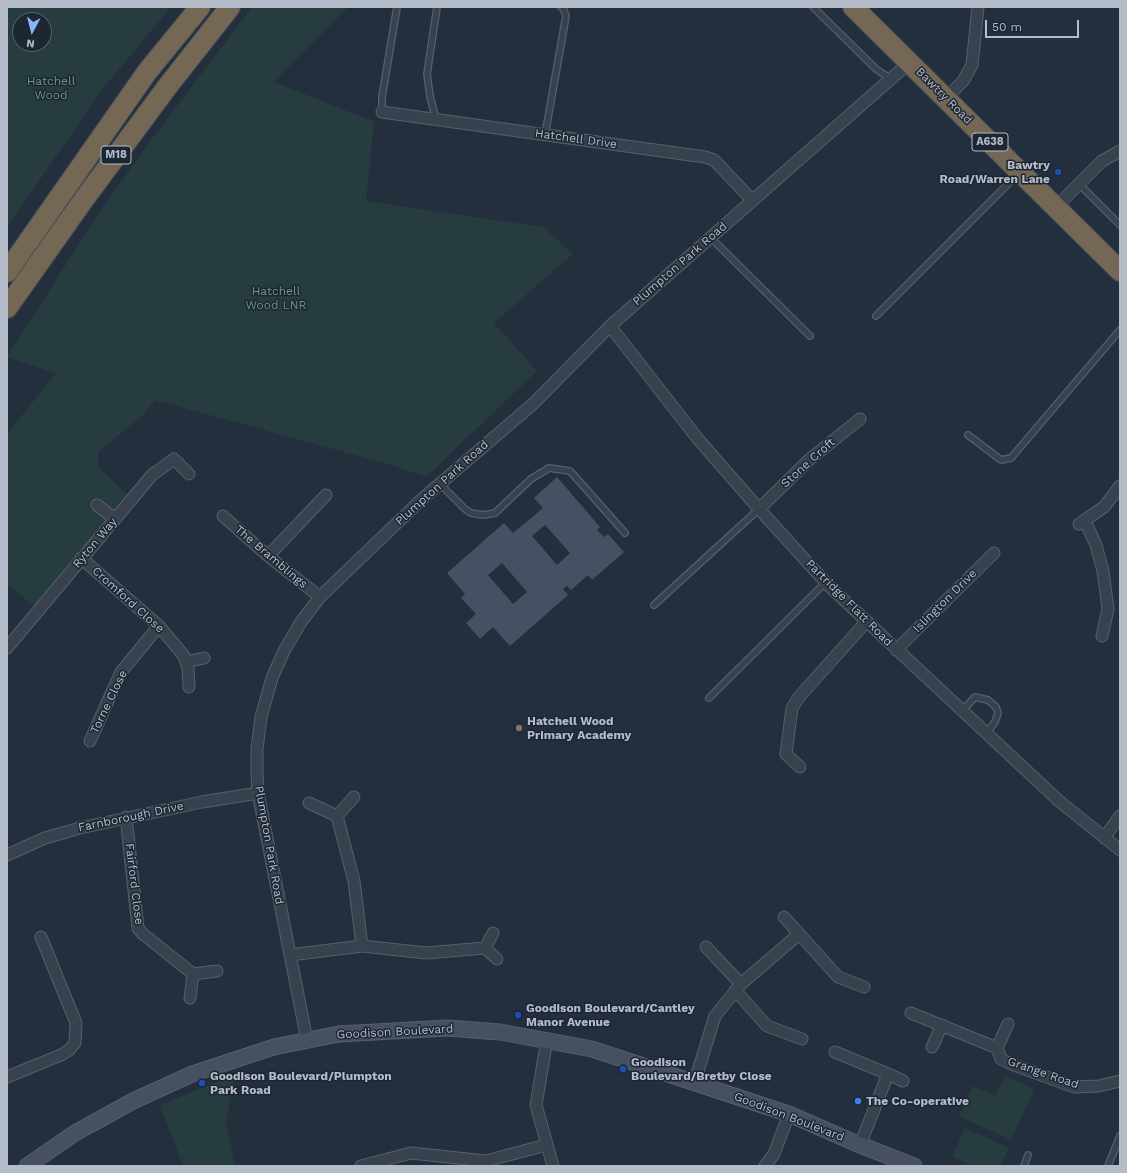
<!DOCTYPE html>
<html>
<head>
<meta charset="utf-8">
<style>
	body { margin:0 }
	#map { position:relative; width:1127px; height:1173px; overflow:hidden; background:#242f3e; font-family:"Work Sans",sans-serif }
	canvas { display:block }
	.frame { position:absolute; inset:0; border:8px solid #b4bcc9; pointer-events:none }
	.north { position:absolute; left:12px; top:12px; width:40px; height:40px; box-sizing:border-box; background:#1d2633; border:1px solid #59626f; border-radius:50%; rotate:187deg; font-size:11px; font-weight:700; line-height:16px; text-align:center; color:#b4bcc9 }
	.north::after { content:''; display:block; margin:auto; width:14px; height:18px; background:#8ab4f8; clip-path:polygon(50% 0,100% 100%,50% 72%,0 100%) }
	.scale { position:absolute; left:985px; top:20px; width:94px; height:18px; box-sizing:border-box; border:2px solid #b4bcc9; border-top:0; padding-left:5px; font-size:12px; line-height:14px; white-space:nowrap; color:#b4bcc9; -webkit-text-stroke:3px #1d2633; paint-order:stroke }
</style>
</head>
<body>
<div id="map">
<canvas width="1127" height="1173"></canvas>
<div class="frame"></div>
<div class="north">N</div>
<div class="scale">50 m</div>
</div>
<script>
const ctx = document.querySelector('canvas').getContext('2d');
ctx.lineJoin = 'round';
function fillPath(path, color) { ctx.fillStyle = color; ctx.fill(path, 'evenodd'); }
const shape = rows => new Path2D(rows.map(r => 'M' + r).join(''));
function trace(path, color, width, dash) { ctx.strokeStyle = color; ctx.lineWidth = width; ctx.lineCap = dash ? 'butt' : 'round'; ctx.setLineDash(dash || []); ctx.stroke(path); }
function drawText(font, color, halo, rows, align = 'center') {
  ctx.font = font + ' "Work Sans",sans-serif'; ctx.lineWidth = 3; ctx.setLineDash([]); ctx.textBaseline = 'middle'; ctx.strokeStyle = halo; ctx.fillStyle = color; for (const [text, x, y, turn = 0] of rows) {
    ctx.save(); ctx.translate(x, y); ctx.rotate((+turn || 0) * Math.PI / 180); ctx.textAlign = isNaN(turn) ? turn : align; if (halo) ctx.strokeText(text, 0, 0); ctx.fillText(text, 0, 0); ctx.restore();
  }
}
fillPath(shape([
	[7,7,171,7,102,90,7,227],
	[20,20,44,20,44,44,20,44],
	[252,7,348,7,274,82,374,122,366,201,543,227,573,254,494,323,537,371,426,477,388,464,155,400,143,415,98,452,98,466,129,496,40,610,7,585,7,434,56,373,7,357,98,214,145,148],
	[235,1074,226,1122,235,1166,183,1166,160,1105],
	[1005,1076,1034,1089,1011,1140,959,1116,973,1086,995,1096],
	[965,1128,1009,1148,1000,1166,973,1166,952,1157]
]), '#263c3f');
fillPath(shape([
	[557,477,600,527,597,530,604,537,608,534,624,552,592,580,588,575,571,590,567,586,563,589,568,595,510,646,493,627,480,639,466,623,476,614,461,598,465,594,447,573,504,523,513,533,543,508,534,498],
	[545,525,570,553,557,565,532,536],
	[502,563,527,592,513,604,488,575]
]), '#455162');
const lane = shape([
	[813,7,876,69,891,79],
	[382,112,382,97,397,7],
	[436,120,430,96,427,74,437,7],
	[545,135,566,16,563,8,561,7],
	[1078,183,1120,225],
	[710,237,810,336],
	[876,316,1017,175],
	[968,435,1001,460,1011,458,1120,330],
	[439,483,465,509,471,513,483,515,495,513,531,479,549,468,570,471,625,533],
	[654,605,759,509],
	[709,698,826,582],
	[962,711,975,697,988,700,996,707,998,713,995,722,986,734],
	[1024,1166,1028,1155],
	[1108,1166,1120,1136]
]);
const street = shape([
	[945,99,963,81,972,65,978,7],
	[382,112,705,157,714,160,752,200],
	[1056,207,1102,161,1120,151],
	[610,326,698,439,759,509,829,586,1059,801,1120,850],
	[97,505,115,519],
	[759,509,810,459,860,419],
	[223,516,268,556,320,597],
	[1085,521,1096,545,1103,571,1108,609,1102,636],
	[1079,524,1104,507,1120,486],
	[268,556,326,495],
	[81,558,159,626,184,656,188,668,189,687],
	[7,648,152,475,174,459,189,474],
	[896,650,994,553],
	[186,662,204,658],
	[90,741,121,672,159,626],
	[800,767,786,754,792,708,799,697,866,622],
	[309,803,337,816,354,797],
	[337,816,354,881,362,946],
	[126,817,138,928,143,934,193,974],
	[1104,838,1120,816],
	[7,855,45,838,80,828,202,802,258,793],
	[784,917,838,977,864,987],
	[493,933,485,948,497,959],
	[706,947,741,984],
	[290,955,362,946,426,953,485,948],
	[735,990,767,1026,802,1039],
	[190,998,193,974,217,971],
	[911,1013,997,1048,1001,1059,1011,1064,1074,1087,1099,1086,1120,1081],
	[547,1039,536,1105,553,1166],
	[307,1040,265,828,258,793,257,773,257,749,261,717,272,678,284,651,301,622,320,597,422,499,533,404,610,326,910,62],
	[932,1047,942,1025],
	[997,1048,1008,1024],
	[835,1052,888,1074,860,1145],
	[888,1074,903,1081],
	[7,1077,61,1055,69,1050,75,1043,76,1023,41,937],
	[695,1081,715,1016,741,984,799,934],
	[361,1166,411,1153,486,1161,546,1145],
	[765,1166,774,1154,789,1114]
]);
const secondary = shape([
	[27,1166,75,1133,133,1101,192,1074,274,1047,339,1034,447,1028,500,1032,592,1049,789,1114,860,1145,914,1166]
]);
const highway = shape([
	[853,7,1120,271],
	[7,272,147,72,200,7],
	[7,308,82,202,167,87,230,7]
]);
trace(lane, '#565f6c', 8);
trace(street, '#565f6c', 13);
trace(secondary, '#565f6c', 17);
trace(highway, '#434c59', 22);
trace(lane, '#38414e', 5.5);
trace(street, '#38414e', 11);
trace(secondary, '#465061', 15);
trace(highway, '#746855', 20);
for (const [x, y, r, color] of [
	[1058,172,4,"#1a4fb4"],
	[519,728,4,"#8d6e63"],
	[518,1015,4,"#1a4fb4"],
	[623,1069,4,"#1a4fb4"],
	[202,1083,4,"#1a4fb4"],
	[858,1101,4,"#3f7fe0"]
]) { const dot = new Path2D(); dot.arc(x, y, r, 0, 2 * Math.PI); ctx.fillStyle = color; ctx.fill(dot); trace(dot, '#1d2633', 1.5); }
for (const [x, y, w] of [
	[990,142,36],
	[116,155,30]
]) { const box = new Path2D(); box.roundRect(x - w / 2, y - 9, w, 18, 3); ctx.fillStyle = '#1d2633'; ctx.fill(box); trace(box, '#b4bcc9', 1); }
drawText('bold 11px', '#b4bcc9', null, [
	["A638",990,142],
	["M18",116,155]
]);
drawText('12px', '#6b9a76', '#1d2633', [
	["Hatchell",51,81],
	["Wood",51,95],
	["Hatchell",276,291],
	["Wood LNR",276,305]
]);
drawText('12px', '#b4bcc9', '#1d2633', [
	["Bawtry Road",944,96,45],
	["Hatchell Drive",576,139,8],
	["Plumpton Park Road",680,264,-41],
	["Stone Croft",808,463,-42],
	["Plumpton Park Road",442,483,-42],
	["Ryton Way",95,543,-50],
	["The Bramblings",271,557,40],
	["Cromford Close",128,600,42],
	["Islington Drive",945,601,-45],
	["Partridge Flatt Road",849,603,45],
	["Torne Close",109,702,-64],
	["Farnborough Drive",131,817,-12],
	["Plumpton Park Road",269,845,80],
	["Fairford Close",134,884,83],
	["Goodison Boulevard",395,1032,-3],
	["Grange Road",1043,1073,19],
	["Goodison Boulevard",789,1117,21]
]);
drawText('bold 12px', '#b4bcc9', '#1d2633', [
	["Bawtry",1050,165,"right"],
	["Road/Warren Lane",1050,179,"right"],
	["Hatchell Wood",527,721],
	["Primary Academy",527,735],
	["Goodison Boulevard/Cantley",526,1008],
	["Manor Avenue",526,1022],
	["Goodison",631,1062],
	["Boulevard/Bretby Close",631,1076],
	["Goodison Boulevard/Plumpton",210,1076],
	["Park Road",210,1090],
	["The Co-operative",866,1101]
], 'left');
</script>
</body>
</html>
